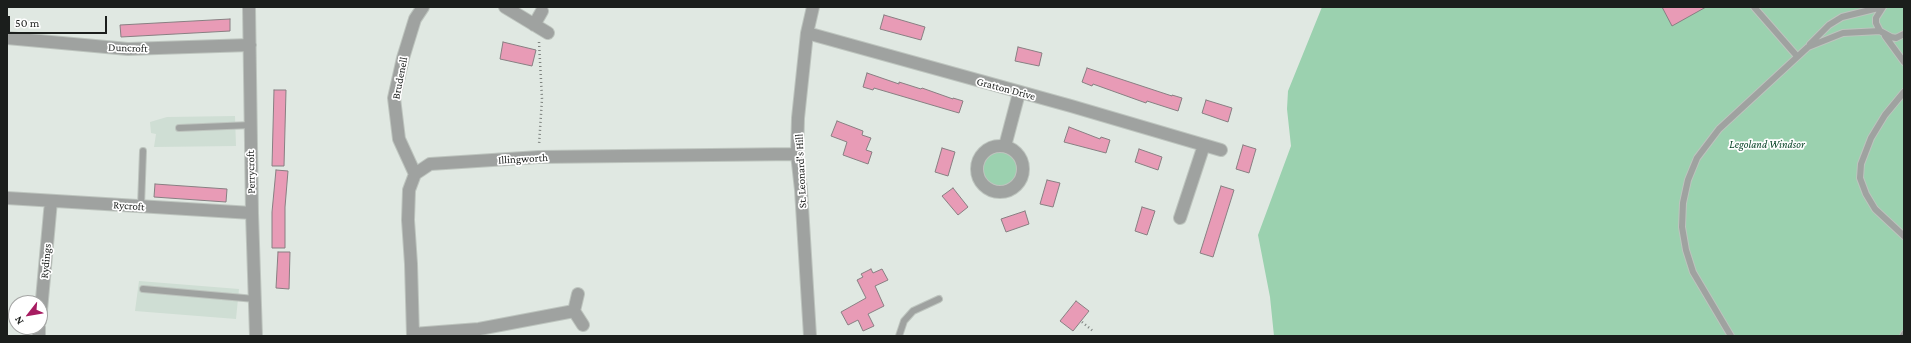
<!DOCTYPE html>
<html>
<head>
<meta charset="utf-8">
<style>
	body { margin:0 }
	#map { position:relative; width:1911px; height:343px; overflow:hidden; background:#e0e8e2; font-family:"Crimson Pro",serif }
	canvas { display:block }
	.frame { position:absolute; inset:0; border:8px solid #1b1e1c; pointer-events:none }
	.north { position:absolute; left:8px; top:295px; width:40px; height:40px; box-sizing:border-box; background:#fff; border:1px solid #a4a5a4; border-radius:50%; rotate:239deg; font-size:11px; font-weight:700; line-height:16px; text-align:center; color:#1b1e1c }
	.north::after { content:''; display:block; margin:auto; width:14px; height:18px; background:#a71c61; clip-path:polygon(50% 0,100% 100%,50% 72%,0 100%) }
	.scale { position:absolute; left:8px; top:16px; width:99px; height:18px; box-sizing:border-box; border:2px solid #1b1e1c; border-top:0; padding-left:5px; font-size:12px; line-height:14px; white-space:nowrap; color:#1b1e1c; -webkit-text-stroke:3px #fff; paint-order:stroke }
</style>
</head>
<body>
<div id="map">
<canvas width="1911" height="343"></canvas>
<div class="frame"></div>
<div class="north">N</div>
<div class="scale">50 m</div>
</div>
<script>
const ctx = document.querySelector('canvas').getContext('2d');
ctx.lineJoin = 'round';
function fillPath(path, color) { ctx.fillStyle = color; ctx.fill(path, 'evenodd'); }
const shape = rows => new Path2D(rows.map(r => 'M' + r).join(''));
function trace(path, color, width, dash) { ctx.strokeStyle = color; ctx.lineWidth = width; ctx.lineCap = dash ? 'butt' : 'round'; ctx.setLineDash(dash || []); ctx.stroke(path); }
function drawText(font, color, halo, rows, align = 'center') {
  ctx.font = font + ' "Crimson Pro",serif'; ctx.lineWidth = 3.5; ctx.setLineDash([]); ctx.textBaseline = 'middle'; ctx.strokeStyle = halo; ctx.fillStyle = color; for (const [text, x, y, turn = 0] of rows) {
    ctx.save(); ctx.translate(x, y); ctx.rotate((+turn || 0) * Math.PI / 180); ctx.textAlign = isNaN(turn) ? turn : align; if (halo) ctx.strokeText(text, 0, 0); ctx.fillText(text, 0, 0); ctx.restore();
  }
}
fillPath(shape([
	[235,116,236,146,154,147,156,134,151,133,150,122,167,117],
	[139,281,239,289,236,319,135,311]
]), '#cfded4');
fillPath(shape([
	[1322,7,1904,7,1904,336,1274,336,1270,297,1258,235,1291,146,1287,109,1288,91],
	'982 169a18 18 0 1 1 36 0a18 18 0 1 1-36 0Z'
]), '#9bd1af');
const building = shape([
	[1662,7,1706,7,1672,26,1662,7],
	[884,15,925,27,921,40,880,29,884,15],
	[230,19,230,31,121,37,120,25,230,19],
	[503,42,536,50,532,66,500,59,503,42],
	[1018,47,1042,53,1039,66,1015,61,1018,47],
	[1087,68,1172,96,1172,95,1182,98,1178,111,1147,101,1146,103,1093,84,1092,86,1082,82,1087,68],
	[867,73,899,84,899,82,921,89,922,88,953,99,953,98,963,101,959,113,874,88,873,90,863,87,867,73],
	[274,90,286,90,284,166,272,166,274,90],
	[1206,100,1232,108,1228,122,1202,113,1206,100],
	[837,121,863,131,862,135,871,138,866,150,872,152,868,164,843,155,847,142,831,136,837,121],
	[1069,127,1100,139,1101,137,1110,140,1106,153,1064,142,1069,127],
	[1243,145,1256,149,1249,173,1236,169,1243,145],
	[942,148,955,152,948,176,935,172,942,148],
	[1139,149,1162,157,1158,170,1135,162,1139,149],
	[276,170,288,171,285,207,285,248,272,248,272,212,276,170],
	[1047,180,1060,183,1053,207,1040,204,1047,180],
	[155,184,227,189,226,202,154,197,155,184],
	[1221,186,1234,190,1213,257,1200,253,1221,186],
	[953,188,968,207,958,215,942,196,953,188],
	[1142,207,1155,211,1147,235,1135,231,1142,207],
	[1025,211,1029,224,1006,232,1001,219,1025,211],
	[278,252,290,252,289,289,276,288,278,252],
	[871,269,873,273,882,269,888,280,875,286,884,306,868,314,874,326,863,331,858,320,848,325,841,312,866,298,857,280,863,277,861,274,871,269],
	[1076,301,1089,311,1073,331,1060,321,1076,301]
]);
fillPath(building, '#e89bb6');
trace(building, '#887f82', 1);
const lane = shape([
	[1754,7,1796,55],
	[1883,7,1876,18,1876,23,1880,31,1891,37,1896,38,1904,34],
	[1885,36,1904,62],
	[1810,44,1829,25,1842,17,1882,7],
	[1904,92,1885,115,1871,138,1861,164,1860,178,1866,194,1875,209,1904,236],
	[179,128,251,125],
	[141,206,143,151],
	[143,289,255,299],
	[899,336,904,321,913,311,939,299],
	[1731,336,1693,272,1686,250,1682,227,1683,203,1688,180,1697,158,1719,129,1808,47,1843,33,1880,31],
	[1903,336,1904,334]
]);
const street = shape([
	[249,7,252,213,256,336],
	[505,7,548,33],
	[534,25,542,11],
	[807,33,1071,106,1221,150],
	[7,38,128,49,250,45],
	'977 169a23 23 0 1 1 46 0a23 23 0 1 1-46 0Z',
	[1005,146,1019,93],
	[415,174,399,139,394,98,403,58,415,19,423,7],
	[7,198,252,213],
	[1180,218,1204,145],
	[578,294,574,311,583,325],
	[40,321,51,201],
	[413,334,479,329,574,311],
	[39,336,39,327],
	[413,336,411,264,408,220,409,190,415,174,430,164,539,157,797,154],
	[810,336,801,190,797,154,798,118,807,33,813,7]
]);
trace(lane, '#bdc4be', 8);
trace(street, '#bdc4be', 14);
trace(shape([
	[539,42,542,99,539,145],
	[1082,322,1093,331]
]), '#7f8480', 2.5, [1, 3]);
trace(lane, '#9fa2a0', 6);
trace(street, '#9fa2a0', 12);
drawText('11px', '#1b1e1c', '#fff', [
	["Duncroft",128,48,2],
	["Brudenell",400,78,-79],
	["Gratton Drive",1006,89,15],
	["Illingworth",523,159,-3],
	["St. Leonard's Hill",801,171,-93],
	["Perrycroft",251,172,-91],
	["Rycroft",129,206,4],
	["Rydings",46,261,-85]
]);
drawText('italic 11px', '#094528', '#fff', [
	["Legoland Windsor",1767,145]
]);
</script>
</body>
</html>
